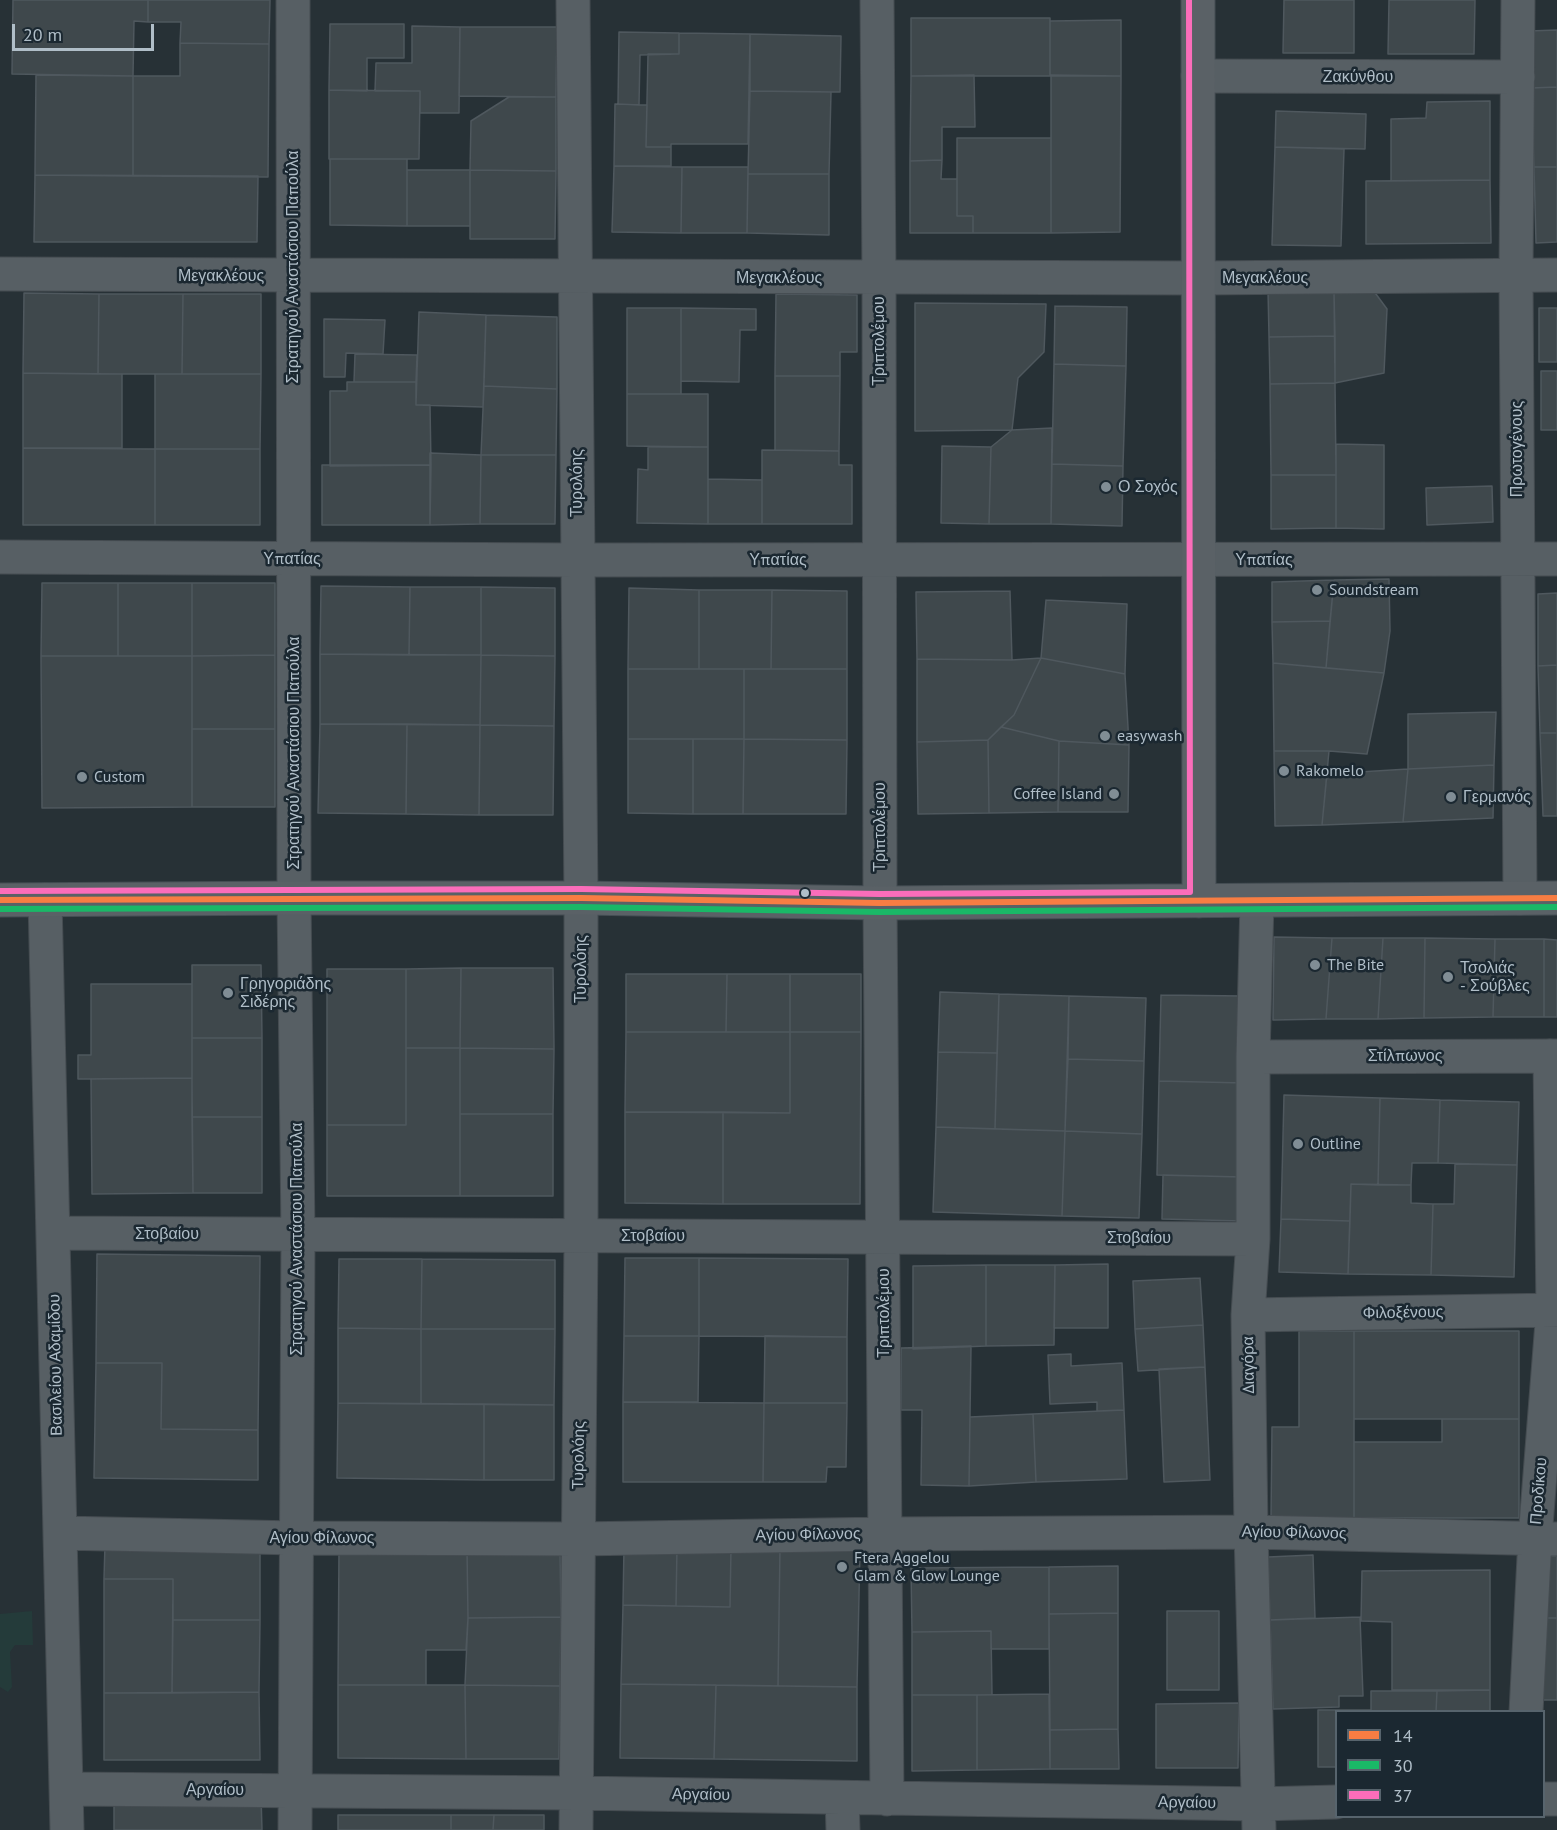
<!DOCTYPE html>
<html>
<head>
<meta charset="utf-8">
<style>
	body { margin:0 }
	#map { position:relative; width:1557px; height:1830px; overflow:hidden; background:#273136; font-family:"PT Sans",sans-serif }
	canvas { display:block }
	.legend { position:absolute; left:1335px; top:1710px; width:210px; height:108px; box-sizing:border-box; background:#1b2831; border:2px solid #57646d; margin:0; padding:8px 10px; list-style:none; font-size:18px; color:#b0bec8 }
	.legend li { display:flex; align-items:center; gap:12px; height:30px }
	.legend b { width:30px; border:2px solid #57646d }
	.scale { position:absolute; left:12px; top:24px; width:142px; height:27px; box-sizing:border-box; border:3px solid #b0bec8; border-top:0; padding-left:8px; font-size:18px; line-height:21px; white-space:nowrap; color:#b0bec8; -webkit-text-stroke:4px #1b2831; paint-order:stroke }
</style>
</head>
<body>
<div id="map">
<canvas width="1557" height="1830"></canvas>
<ul class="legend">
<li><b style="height:8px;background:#f77d43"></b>14</li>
<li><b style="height:8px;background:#1ab867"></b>30</li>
<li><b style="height:8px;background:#fb6dba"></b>37</li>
</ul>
<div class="scale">20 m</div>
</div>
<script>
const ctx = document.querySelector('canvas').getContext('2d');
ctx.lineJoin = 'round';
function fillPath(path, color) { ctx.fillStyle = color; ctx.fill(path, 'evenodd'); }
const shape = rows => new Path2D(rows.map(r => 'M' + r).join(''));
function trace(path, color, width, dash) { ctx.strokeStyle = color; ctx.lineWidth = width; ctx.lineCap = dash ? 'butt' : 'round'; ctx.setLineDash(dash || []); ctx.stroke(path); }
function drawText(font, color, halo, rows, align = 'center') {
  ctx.font = font + ' "PT Sans",sans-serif'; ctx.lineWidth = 5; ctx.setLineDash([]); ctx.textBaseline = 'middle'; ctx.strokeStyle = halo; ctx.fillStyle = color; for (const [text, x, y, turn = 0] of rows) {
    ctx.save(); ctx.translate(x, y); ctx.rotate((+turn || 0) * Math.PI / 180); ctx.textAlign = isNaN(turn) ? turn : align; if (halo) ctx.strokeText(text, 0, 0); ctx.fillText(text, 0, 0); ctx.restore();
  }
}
fillPath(shape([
	[32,1611,33,1645,15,1645,10,1652,12,1687,8,1692,0,1687,0,1614]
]), '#243b3a');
const building = shape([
	[13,0,148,0,148,22,134,21,133,76,12,74,13,0],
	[148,0,270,0,269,44,180,43,181,22,148,22,148,0],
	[1284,0,1354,0,1354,53,1283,53,1284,0],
	[1389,0,1475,0,1474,54,1388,54,1389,0],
	[911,18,1050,18,1050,76,911,76,911,18],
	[1121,20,1121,76,1050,76,1050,21,1121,20],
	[330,24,404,24,404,58,367,58,367,91,329,90,330,24],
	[412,26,460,27,459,113,420,113,420,91,375,91,376,63,412,63,412,26],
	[460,27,557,27,556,97,459,96,460,27],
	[1557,30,1557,87,1531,88,1529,31,1557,30],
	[619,32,679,33,679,54,640,55,639,105,618,104,619,32],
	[679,33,750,34,748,144,671,144,671,147,646,147,648,54,679,54,679,33],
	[750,34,841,36,840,92,750,91,750,34],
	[180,43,269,44,268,177,133,176,133,76,180,76,180,43],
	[36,75,133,76,133,176,35,175,36,75],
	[974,75,975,127,942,127,942,160,910,161,911,76,974,75],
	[1051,75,1121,76,1120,232,1051,233,1051,75],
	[1557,87,1557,167,1534,167,1531,88,1557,87],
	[329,90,420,91,419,159,329,159,329,90],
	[750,91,831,92,829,174,748,174,750,91],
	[509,97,556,97,556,171,470,170,471,121,509,97],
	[1490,101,1490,180,1391,181,1391,119,1426,118,1427,102,1490,101],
	[615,104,647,105,646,147,671,147,671,166,614,166,615,104],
	[1276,111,1366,114,1365,149,1275,147,1276,111],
	[957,138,1051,138,1051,233,973,233,973,216,957,216,957,138],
	[1275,147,1344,149,1341,246,1272,245,1275,147],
	[330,159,407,159,407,226,330,225,330,159],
	[942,160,941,179,957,179,957,216,973,216,973,233,910,233,910,161,942,160],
	[614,166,682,167,681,233,612,232,614,166],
	[682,167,748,167,747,233,681,233,682,167],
	[1534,167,1557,167,1557,242,1536,243,1534,167],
	[407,170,470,170,470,226,407,226,407,170],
	[470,170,556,171,555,239,470,239,470,170],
	[748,174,829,174,829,235,747,233,748,174],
	[35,175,258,176,257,242,34,242,35,175],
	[1490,180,1491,243,1366,244,1366,181,1490,180],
	[1268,290,1334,291,1335,336,1269,337,1268,290],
	[1373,290,1387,309,1384,373,1335,383,1334,291,1373,290],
	[24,293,99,294,98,374,23,373,24,293],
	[99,294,183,294,182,374,98,374,99,294],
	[183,294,261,294,261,374,182,374,183,294],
	[776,294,857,295,857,352,840,352,840,376,775,376,776,294],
	[915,303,1046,304,1044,352,1018,378,1012,430,915,431,915,303],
	[1055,306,1127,307,1126,366,1054,364,1055,306],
	[627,308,681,308,681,394,627,394,627,308],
	[681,308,756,309,756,330,740,330,739,382,681,381,681,308],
	[1539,308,1557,308,1557,362,1539,362,1539,308],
	[419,312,486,315,483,407,416,405,419,312],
	[486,315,557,317,557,389,484,386,486,315],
	[324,319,385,320,383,354,346,353,345,377,324,377,324,319],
	[1335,336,1335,383,1270,384,1269,337,1335,336],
	[355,354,417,355,416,382,354,382,355,354],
	[1054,364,1126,366,1123,466,1052,464,1054,364],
	[1541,371,1557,371,1557,430,1541,430,1541,371],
	[23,373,122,374,122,448,23,448,23,373],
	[155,374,261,374,260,449,155,449,155,374],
	[775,376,840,376,839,451,775,450,775,376],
	[347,382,416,382,416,405,430,405,431,465,330,466,330,391,347,391,347,382],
	[1335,383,1336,475,1271,475,1270,384,1335,383],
	[484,386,557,389,556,455,481,455,484,386],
	[627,394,708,394,708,447,627,446,627,394],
	[1052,428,1051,524,989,524,991,447,1012,430,1052,428],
	[1336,444,1384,445,1384,529,1336,528,1336,444],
	[942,446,991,447,989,524,941,523,942,446],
	[648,447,708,447,708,524,637,523,638,469,648,470,648,447],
	[23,448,155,449,155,525,23,525,23,448],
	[155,449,260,449,260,525,155,525,155,449],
	[762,450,839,451,839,465,852,465,852,524,762,524,762,450],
	[430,453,481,455,480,524,430,525,430,453],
	[481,455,556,455,555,524,480,524,481,455],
	[1052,464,1123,466,1122,526,1051,524,1052,464],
	[322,465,431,465,430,525,322,525,322,465],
	[1271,475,1336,475,1336,528,1271,529,1271,475],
	[708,479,762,480,762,524,708,524,708,479],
	[1492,486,1493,522,1427,525,1426,488,1492,486],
	[1389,579,1390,631,1384,673,1326,668,1334,580,1389,579],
	[1334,580,1330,621,1272,622,1272,582,1334,580],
	[42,583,118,583,118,656,41,656,42,583],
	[118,583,192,583,192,656,118,656,118,583],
	[192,583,275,583,275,655,192,656,192,583],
	[321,586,410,587,409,655,320,654,321,586],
	[410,587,481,587,481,655,409,655,410,587],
	[481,587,555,588,555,656,481,655,481,587],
	[629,588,699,590,699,669,628,669,629,588],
	[699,590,772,590,771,669,699,669,699,590],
	[772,590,847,591,847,669,771,669,772,590],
	[1010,591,1012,660,917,659,916,592,1010,591],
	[1557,593,1557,665,1538,666,1538,594,1557,593],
	[1046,600,1127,604,1125,674,1041,658,1046,600],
	[1330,621,1326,668,1273,663,1272,622,1330,621],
	[320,654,481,655,480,725,320,724,320,654],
	[275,655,275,729,192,729,192,656,275,655],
	[481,655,555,656,554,726,480,725,481,655],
	[41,656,192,656,192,807,42,808,41,656],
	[1041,658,1014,715,988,740,917,742,917,659,1012,660,1041,658],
	[1041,658,1125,674,1129,745,1059,741,1001,727,1014,715,1041,658],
	[1273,663,1384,673,1367,754,1329,751,1274,751,1273,663],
	[1557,665,1557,733,1540,733,1538,666,1557,665],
	[628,669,744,669,744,739,628,739,628,669],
	[744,669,847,669,847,740,744,739,744,669],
	[1496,712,1494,765,1408,769,1408,714,1496,712],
	[320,724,407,724,406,814,318,813,320,724],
	[407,724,480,725,479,815,406,814,407,724],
	[480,725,554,726,553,815,479,815,480,725],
	[1001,727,1059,741,1058,812,989,813,988,740,1001,727],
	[192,729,275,729,275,807,192,807,192,729],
	[1540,733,1557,733,1557,816,1543,816,1540,733],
	[628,739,693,739,693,814,628,813,628,739],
	[693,739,744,739,743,814,693,814,693,739],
	[744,739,847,740,846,814,743,814,744,739],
	[988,740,989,813,918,814,917,742,988,740],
	[1059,741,1129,745,1128,812,1058,812,1059,741],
	[1274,751,1329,751,1322,825,1275,826,1274,751],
	[1494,765,1493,818,1403,822,1408,769,1494,765],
	[1408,769,1403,822,1322,825,1327,774,1408,769],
	[1274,937,1332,938,1326,1019,1273,1020,1274,937],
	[1332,938,1383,938,1378,1019,1326,1019,1332,938],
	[1383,938,1425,938,1424,1018,1378,1019,1383,938],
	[1425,938,1495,939,1493,1017,1424,1018,1425,938],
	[1495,939,1544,939,1544,1017,1493,1017,1495,939],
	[1544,939,1557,940,1557,1017,1544,1017,1544,939],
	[192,965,261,965,262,1038,192,1038,192,965],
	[461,968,460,1048,406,1048,406,969,461,968],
	[461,968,553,968,554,1049,460,1048,461,968],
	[327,969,406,969,406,1125,327,1125,327,969],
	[626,974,727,974,726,1032,626,1032,626,974],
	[727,974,790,974,790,1032,726,1032,727,974],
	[790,974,861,974,861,1032,790,1032,790,974],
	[91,984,192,984,192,1078,78,1079,78,1055,91,1055,91,984],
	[940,992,999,994,997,1053,938,1052,940,992],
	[999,994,1069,996,1065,1131,995,1129,999,994],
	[1161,995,1244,996,1244,1083,1159,1081,1161,995],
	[1069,996,1146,998,1144,1061,1068,1059,1069,996],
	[626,1032,790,1032,790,1113,625,1112,626,1032],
	[790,1032,861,1032,860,1204,723,1204,723,1112,790,1113,790,1032],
	[192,1038,262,1038,262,1117,192,1117,192,1038],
	[406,1048,460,1048,460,1196,327,1196,327,1125,406,1125,406,1048],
	[460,1048,554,1049,553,1114,460,1114,460,1048],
	[938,1052,997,1053,995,1129,936,1127,938,1052],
	[1068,1059,1144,1061,1142,1134,1065,1131,1068,1059],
	[192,1078,193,1193,92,1194,91,1079,192,1078],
	[1159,1081,1244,1083,1242,1177,1157,1175,1159,1081],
	[1284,1095,1380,1098,1378,1185,1351,1184,1350,1221,1281,1219,1284,1095],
	[1380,1098,1440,1100,1438,1163,1412,1163,1411,1185,1378,1185,1380,1098],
	[1440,1100,1519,1102,1517,1165,1438,1163,1440,1100],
	[625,1112,723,1112,723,1204,625,1203,625,1112],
	[460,1114,553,1114,553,1196,460,1196,460,1114],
	[192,1117,262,1117,262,1193,193,1193,192,1117],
	[936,1127,1065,1131,1062,1216,933,1212,936,1127],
	[1065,1131,1142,1134,1139,1218,1062,1216,1065,1131],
	[1455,1164,1517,1165,1514,1277,1431,1275,1433,1204,1454,1204,1455,1164],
	[1163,1175,1242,1177,1242,1221,1162,1219,1163,1175],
	[1351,1184,1411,1185,1411,1203,1433,1204,1431,1275,1348,1274,1351,1184],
	[1281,1219,1350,1221,1348,1274,1279,1272,1281,1219],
	[97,1254,260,1256,258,1430,161,1429,162,1363,96,1363,97,1254],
	[625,1258,699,1258,699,1336,624,1336,625,1258],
	[699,1258,848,1259,847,1337,699,1336,699,1258],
	[339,1259,422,1259,421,1329,338,1328,339,1259],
	[422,1259,555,1260,555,1329,421,1329,422,1259],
	[1108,1264,1108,1328,1054,1328,1055,1265,1108,1264],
	[986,1265,1055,1265,1054,1345,986,1346,986,1265],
	[986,1265,986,1346,913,1349,913,1266,986,1265],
	[1200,1278,1203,1325,1135,1329,1133,1281,1200,1278],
	[1203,1325,1205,1367,1138,1371,1135,1329,1203,1325],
	[338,1328,421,1329,421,1404,338,1403,338,1328],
	[421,1329,555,1329,554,1405,421,1404,421,1329],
	[1299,1331,1354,1331,1354,1518,1271,1519,1272,1427,1299,1427,1299,1331],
	[1354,1331,1519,1331,1519,1419,1354,1419,1354,1331],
	[624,1336,699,1336,698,1402,623,1402,624,1336],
	[765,1336,847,1337,847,1403,764,1403,765,1336],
	[971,1346,969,1486,921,1485,922,1410,901,1410,901,1348,971,1346],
	[1071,1354,1071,1366,1122,1363,1124,1410,1097,1411,1097,1402,1050,1404,1048,1355,1071,1354],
	[96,1363,162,1363,161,1429,258,1430,258,1480,94,1478,96,1363],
	[1205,1367,1210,1480,1164,1482,1159,1369,1205,1367],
	[623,1402,764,1403,763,1482,623,1482,623,1402],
	[338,1403,484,1404,484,1480,337,1478,338,1403],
	[764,1403,847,1403,846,1467,827,1467,826,1482,763,1482,764,1403],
	[484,1404,554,1405,554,1480,484,1480,484,1404],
	[1124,1410,1127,1479,1036,1482,1033,1414,1124,1410],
	[1033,1414,1036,1482,969,1486,970,1417,1033,1414],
	[1442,1419,1519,1419,1519,1518,1354,1518,1354,1442,1442,1442,1442,1419],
	[105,1544,260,1544,260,1620,173,1620,173,1579,104,1579,105,1544],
	[624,1546,677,1547,676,1606,623,1605,624,1546],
	[677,1547,731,1548,730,1607,676,1606,677,1547],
	[339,1548,467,1549,468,1618,466,1650,426,1650,426,1685,338,1685,339,1548],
	[731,1548,780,1548,778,1686,621,1684,623,1605,730,1607,731,1548],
	[780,1548,860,1550,857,1687,778,1686,780,1548],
	[467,1549,560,1549,561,1617,468,1618,467,1549],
	[1313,1555,1315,1618,1270,1620,1268,1557,1313,1555],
	[1541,1556,1557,1556,1557,1618,1540,1618,1541,1556],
	[1118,1566,1118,1613,1049,1614,1049,1567,1118,1566],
	[1049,1567,1049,1649,991,1649,991,1631,912,1632,911,1568,1049,1567],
	[1490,1570,1490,1690,1392,1690,1392,1622,1361,1621,1362,1571,1490,1570],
	[104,1579,173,1579,172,1693,104,1693,104,1579],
	[1167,1611,1219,1611,1219,1690,1167,1690,1167,1611],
	[1118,1613,1118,1729,1050,1730,1049,1614,1118,1613],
	[561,1617,560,1686,465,1685,468,1618,561,1617],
	[1360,1617,1363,1696,1339,1696,1339,1707,1273,1709,1270,1620,1360,1617],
	[1540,1618,1557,1618,1557,1700,1539,1700,1540,1618],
	[173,1620,260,1620,259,1692,172,1693,173,1620],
	[991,1631,992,1695,912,1695,912,1632,991,1631],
	[621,1684,716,1685,714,1759,620,1758,621,1684],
	[338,1685,465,1685,466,1759,338,1758,338,1685],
	[465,1685,560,1686,559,1759,466,1759,465,1685],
	[716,1685,857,1687,857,1761,714,1759,716,1685],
	[1490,1690,1490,1712,1436,1712,1437,1691,1490,1690],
	[1371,1691,1437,1691,1436,1712,1336,1712,1336,1767,1318,1767,1318,1710,1371,1710,1371,1691],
	[259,1692,260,1760,104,1760,104,1693,259,1692],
	[1049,1694,1050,1769,977,1770,977,1695,1049,1694],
	[912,1695,977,1695,977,1770,912,1771,912,1695],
	[1239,1703,1238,1768,1156,1768,1156,1704,1239,1703],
	[1118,1729,1119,1769,1050,1769,1050,1730,1118,1729],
	[261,1796,262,1830,114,1830,114,1798,261,1796],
	[338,1815,451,1815,451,1830,338,1830,338,1815],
	[451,1815,494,1815,493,1830,451,1830,451,1815],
	[494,1815,544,1815,544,1830,493,1830,494,1815]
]);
fillPath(building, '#3f484c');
trace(building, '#4f585e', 1.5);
const minor = shape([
	[293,0,294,898,298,1234,295,1830],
	[573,0,581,898,581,1236,576,1830],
	[877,0,879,278,880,903,887,1799],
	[1518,0,1516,276,1520,898],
	[1198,76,1518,77],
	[0,274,1198,278,1557,275],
	[0,557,577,560,1557,559],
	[45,900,67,1830],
	[1257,901,1253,1057,1253,1239,1248,1315,1251,1532,1259,1830],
	[1253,1057,1557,1056],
	[53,1233,1253,1239],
	[1248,1315,1557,1310],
	[60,1533,297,1538,578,1539,885,1534,1251,1532,1557,1539],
	[1526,1712,1535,1538,1553,1310,1550,1056],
	[66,1789,576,1793,1259,1804,1336,1802],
	[842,1798,843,1830],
	[1544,1799,1557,1799]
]);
const major = shape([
	[1198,0,1199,901],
	[0,900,294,898,581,898,880,903,1557,898]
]);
trace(minor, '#454c51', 35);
trace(major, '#444d53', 35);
trace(minor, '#575f64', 33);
trace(major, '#5a6166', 33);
trace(shape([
	[0,900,581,898,880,903,1557,898]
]), '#f77d43', 6);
trace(shape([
	[0,909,581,907,880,912,1557,907]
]), '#1ab867', 6);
trace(shape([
	[0,891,581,889,880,894,1190,892,1189,0]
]), '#fb6dba', 6);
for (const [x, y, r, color] of [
	[1106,487,6,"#808d95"],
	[1317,590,6,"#808d95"],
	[1105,736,6,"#808d95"],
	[1284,771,6,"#808d95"],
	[82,777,6,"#808d95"],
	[1114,794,6,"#808d95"],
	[1451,797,6,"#808d95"],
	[805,893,5,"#b0bec8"],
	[1315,965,6,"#808d95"],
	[1448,977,6,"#808d95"],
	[228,993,6,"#808d95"],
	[1298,1144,6,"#808d95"],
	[842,1567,6,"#808d95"]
]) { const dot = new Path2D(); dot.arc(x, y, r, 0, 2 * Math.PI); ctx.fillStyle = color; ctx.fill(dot); trace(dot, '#1b2831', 2); }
drawText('16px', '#b0bec8', '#1b2831', [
	["Ζακύνθου",1358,77],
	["Στρατηγού Αναστάσιου Παπούλα",293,267,-90],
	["Μεγακλέους",221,276],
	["Μεγακλέους",779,278],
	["Μεγακλέους",1265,278],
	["Τριπτολέμου",879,341,-90],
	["Πρωτογένους",1517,449,-90],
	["Τυρολόης",577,483,-90],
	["Υπατίας",292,559],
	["Υπατίας",778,560],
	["Υπατίας",1264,560],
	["Στρατηγού Αναστάσιου Παπούλα",294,753,-90],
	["Τριπτολέμου",880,827,-90],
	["Τυρολόης",581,969,-90],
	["Στίλπωνος",1405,1056],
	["Στοβαίου",167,1234],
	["Στοβαίου",653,1236],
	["Στοβαίου",1139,1238],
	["Στρατηγού Αναστάσιου Παπούλα",297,1239,-90],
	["Τριπτολέμου",884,1313,-90],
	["Φιλοξένους",1403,1313,-1],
	["Βασιλείου Αδαμίδου",56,1365,-91],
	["Διαγόρα",1249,1365,-91],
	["Τυρολόης",579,1455,-89],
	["Προδίκου",1539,1491,-85],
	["Αγίου Φίλωνος",1294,1533,1],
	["Αγίου Φίλωνος",808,1535,-1],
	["Αγίου Φίλωνος",322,1538],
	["Αργαίου",215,1790],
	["Αργαίου",701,1795,1],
	["Αργαίου",1187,1803,1]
]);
drawText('16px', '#b0bec8', '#1b2831', [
	["Ο Σοχός",1118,487],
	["Soundstream",1329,590],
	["easywash",1117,736],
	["Rakomelo",1296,771],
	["Custom",94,777],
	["Coffee Island",1102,794,"right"],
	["Γερμανός",1463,797],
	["The Bite",1327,965],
	["Τσολιάς",1460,968],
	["- Σούβλες",1460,986],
	["Γρηγοριάδης",240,984],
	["Σιδέρης",240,1002],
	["Outline",1310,1144],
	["Ftera Aggelou",854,1558],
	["Glam & Glow Lounge",854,1576]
], 'left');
</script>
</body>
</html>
